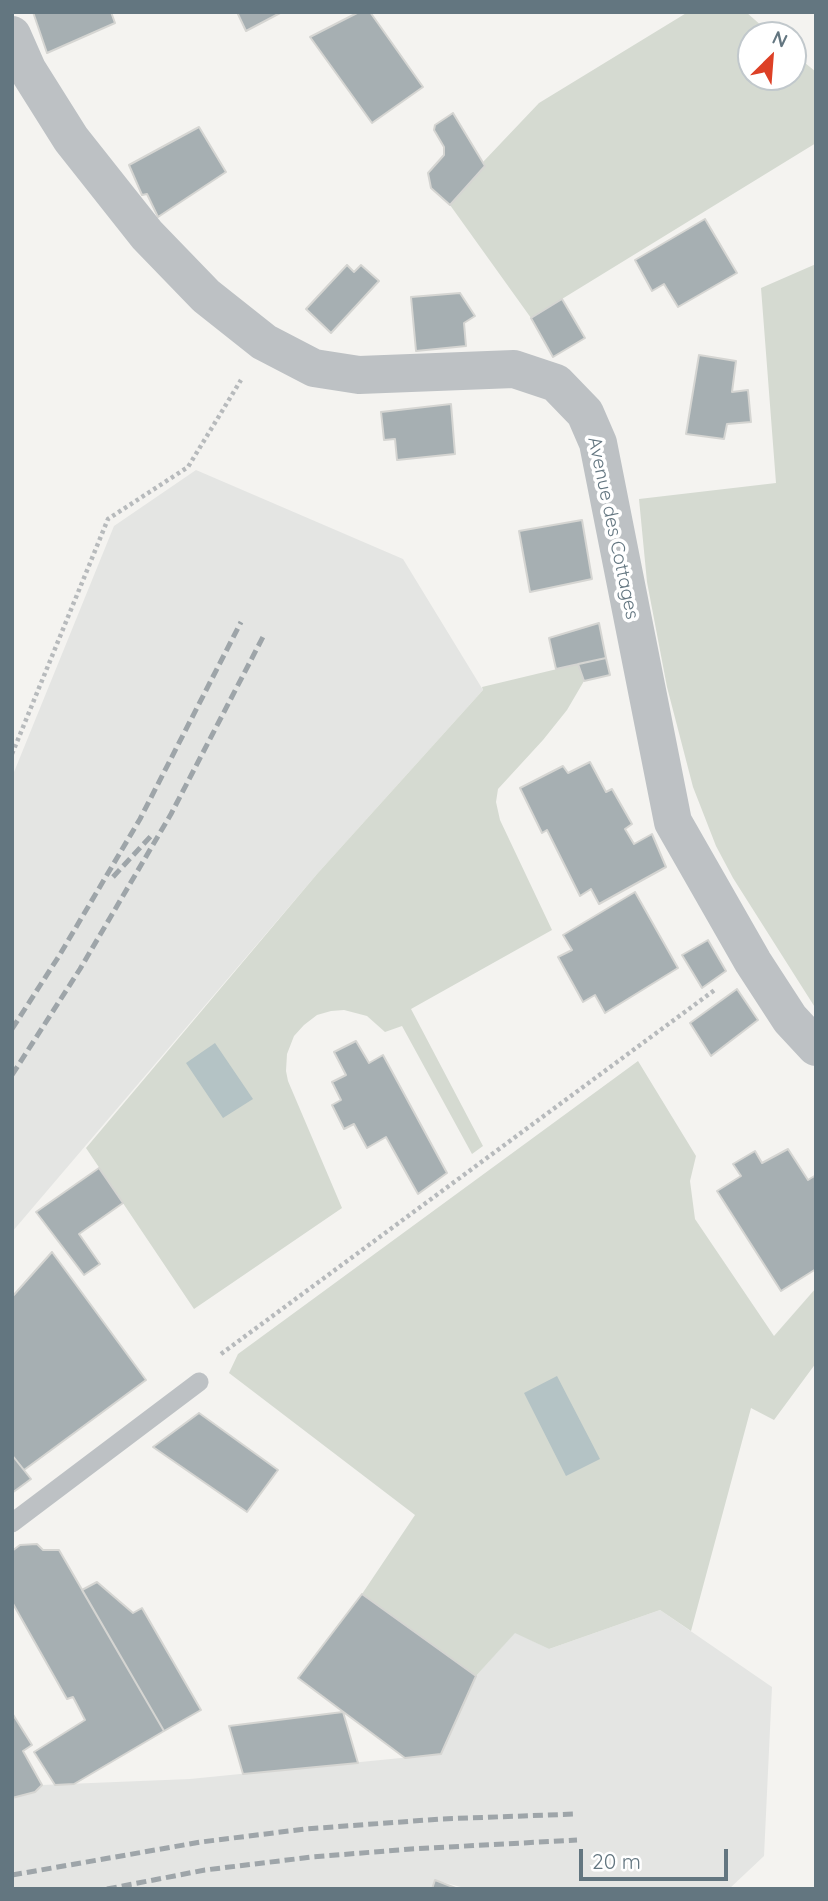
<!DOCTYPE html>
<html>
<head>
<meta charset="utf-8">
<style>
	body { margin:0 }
	#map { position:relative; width:828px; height:1901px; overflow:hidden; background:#f4f3f0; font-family:Quicksand,sans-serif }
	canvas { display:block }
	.frame { position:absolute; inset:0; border:14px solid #637680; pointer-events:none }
	.north { position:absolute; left:737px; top:21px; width:70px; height:70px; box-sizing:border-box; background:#fff; border:2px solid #c1c8cc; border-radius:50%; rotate:25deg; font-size:19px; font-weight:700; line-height:28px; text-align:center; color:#637680 }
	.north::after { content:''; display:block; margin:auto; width:24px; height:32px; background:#dd4026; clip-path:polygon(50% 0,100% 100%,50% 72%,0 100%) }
	.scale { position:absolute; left:579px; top:1849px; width:149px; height:32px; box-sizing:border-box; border:4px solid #637680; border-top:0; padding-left:9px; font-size:21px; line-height:24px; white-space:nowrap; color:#637680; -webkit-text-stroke:5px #fff; paint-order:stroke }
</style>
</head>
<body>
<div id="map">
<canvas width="828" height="1901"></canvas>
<div class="frame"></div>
<div class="north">N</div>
<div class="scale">20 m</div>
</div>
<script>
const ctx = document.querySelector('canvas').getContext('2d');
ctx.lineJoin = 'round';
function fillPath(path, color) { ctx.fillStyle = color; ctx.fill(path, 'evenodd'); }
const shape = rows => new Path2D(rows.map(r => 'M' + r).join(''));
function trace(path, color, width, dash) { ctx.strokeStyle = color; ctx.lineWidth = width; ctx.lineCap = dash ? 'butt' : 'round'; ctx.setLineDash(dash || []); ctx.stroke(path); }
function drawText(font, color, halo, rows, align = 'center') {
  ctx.font = font + ' Quicksand,sans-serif'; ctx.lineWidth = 7; ctx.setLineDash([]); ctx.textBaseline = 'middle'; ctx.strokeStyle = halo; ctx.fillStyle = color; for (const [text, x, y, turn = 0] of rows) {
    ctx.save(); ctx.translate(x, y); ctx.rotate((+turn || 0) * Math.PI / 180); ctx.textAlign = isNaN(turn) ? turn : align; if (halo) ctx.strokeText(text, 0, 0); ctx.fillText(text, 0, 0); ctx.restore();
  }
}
fillPath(shape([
	[196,470,403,559,483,690,317,874,12,1232,12,777,114,526],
	[660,1610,772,1687,764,1856,729,1889,468,1889,435,1880,432,1889,12,1889,12,1798,35,1792,42,1785,190,1779,441,1754,476,1676,515,1632,549,1649]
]), '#e4e5e3');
fillPath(shape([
	[688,12,746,12,772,35,751,35,751,77,793,77,793,53,816,72,816,143,531,318,450,205,485,166,483,162,539,103],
	[816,264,816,1009,733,878,716,846,693,787,667,687,647,582,639,499,776,483,761,288],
	[578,664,584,681,567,710,543,740,498,789,496,802,500,820,552,930,411,1009,483,1146,472,1154,402,1026,385,1032,367,1016,344,1010,331,1011,317,1015,304,1025,294,1036,287,1054,286,1071,288,1081,342,1208,194,1309,86,1148,317,874,483,690,482,687],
	[638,1061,696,1156,690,1181,695,1219,774,1336,816,1288,816,1363,774,1420,751,1408,691,1631,660,1610,549,1649,515,1633,476,1676,362,1594,415,1515,229,1373,238,1354]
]), '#d5dad1');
fillPath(shape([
	[215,1043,253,1099,223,1118,186,1063],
	[557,1376,600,1459,566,1476,524,1393]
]), '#b4c3c5');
const building = shape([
	[33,12,111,12,115,23,47,53,33,12],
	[237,12,282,12,246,31,237,12],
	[359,12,370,12,423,87,372,123,310,37,359,12],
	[453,113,485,166,450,205,431,188,428,173,444,155,444,147,434,130,435,125,453,113],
	[199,127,226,172,158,217,147,194,142,195,129,165,199,127],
	[705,219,737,273,678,307,664,284,652,291,635,260,705,219],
	[347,265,354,272,361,265,379,281,331,333,306,309,347,265],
	[460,293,475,316,464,323,466,346,416,351,411,297,460,293],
	[562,299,585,338,553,357,531,318,562,299],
	[699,355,736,361,732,392,748,390,751,422,727,424,724,439,686,434,699,355],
	[451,404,455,454,397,460,395,439,384,440,381,412,451,404],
	[582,520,592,579,530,592,519,531,582,520],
	[599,623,606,658,556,669,549,638,599,623],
	[606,658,610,675,584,681,578,664,606,658],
	[590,762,606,792,612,789,632,824,625,829,634,844,652,834,666,867,599,904,591,889,580,896,547,830,542,833,520,788,563,766,568,773,590,762],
	[635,892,678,968,605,1013,595,995,583,1002,558,957,572,950,563,935,635,892],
	[708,940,726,971,702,988,682,955,708,940],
	[737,989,758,1020,711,1056,690,1023,737,989],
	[356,1041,369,1063,383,1055,447,1173,418,1194,386,1137,367,1148,354,1124,344,1129,332,1105,341,1100,332,1082,346,1075,334,1052,356,1041],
	[788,1149,808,1180,816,1175,816,1269,781,1291,717,1191,741,1176,733,1164,755,1151,762,1163,788,1149],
	[99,1168,123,1203,79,1234,100,1264,84,1275,36,1212,99,1168],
	[52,1252,146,1380,24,1470,12,1455,12,1297,52,1252],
	[199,1413,278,1470,247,1512,153,1447,199,1413],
	[12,1455,31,1479,12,1493,12,1455],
	[37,1544,43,1550,59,1550,164,1731,74,1784,55,1785,34,1752,85,1720,73,1697,67,1699,12,1602,12,1551,20,1545,37,1544],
	[97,1582,133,1613,142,1608,201,1710,164,1731,82,1590,97,1582],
	[362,1594,476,1676,441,1754,405,1758,298,1678,362,1594],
	[343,1712,358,1763,243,1774,229,1726,343,1712],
	[12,1713,32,1745,23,1751,42,1785,35,1792,12,1798,12,1713],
	[435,1880,458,1889,432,1889,435,1880]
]);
fillPath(building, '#a6afb2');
trace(building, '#d5d5d2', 2);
trace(shape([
	[12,754,108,519,188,467,241,380],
	[221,1354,716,989]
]), '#b7babc', 4.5, [3.5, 3.5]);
trace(shape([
	[12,1523,199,1382]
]), '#bdc1c4', 19);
trace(shape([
	[12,35,27,69,71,139,147,235,206,296,264,342,314,368,359,375,514,369,556,383,585,413,598,443,673,822,753,962,790,1019,816,1047]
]), '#bdc1c4', 38);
trace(shape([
	[113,877,151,836],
	[12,1029,59,956,140,819,241,622],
	[12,1075,80,969,171,814,265,633],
	[12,1875,201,1842,305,1829,441,1819,575,1814],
	[107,1889,205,1870,312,1857,411,1849,577,1840]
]), '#9ea5a9', 5, [10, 5]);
drawText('19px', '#637680', '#fff', [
	["Avenue des Cottages",613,528,78]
]);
</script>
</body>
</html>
